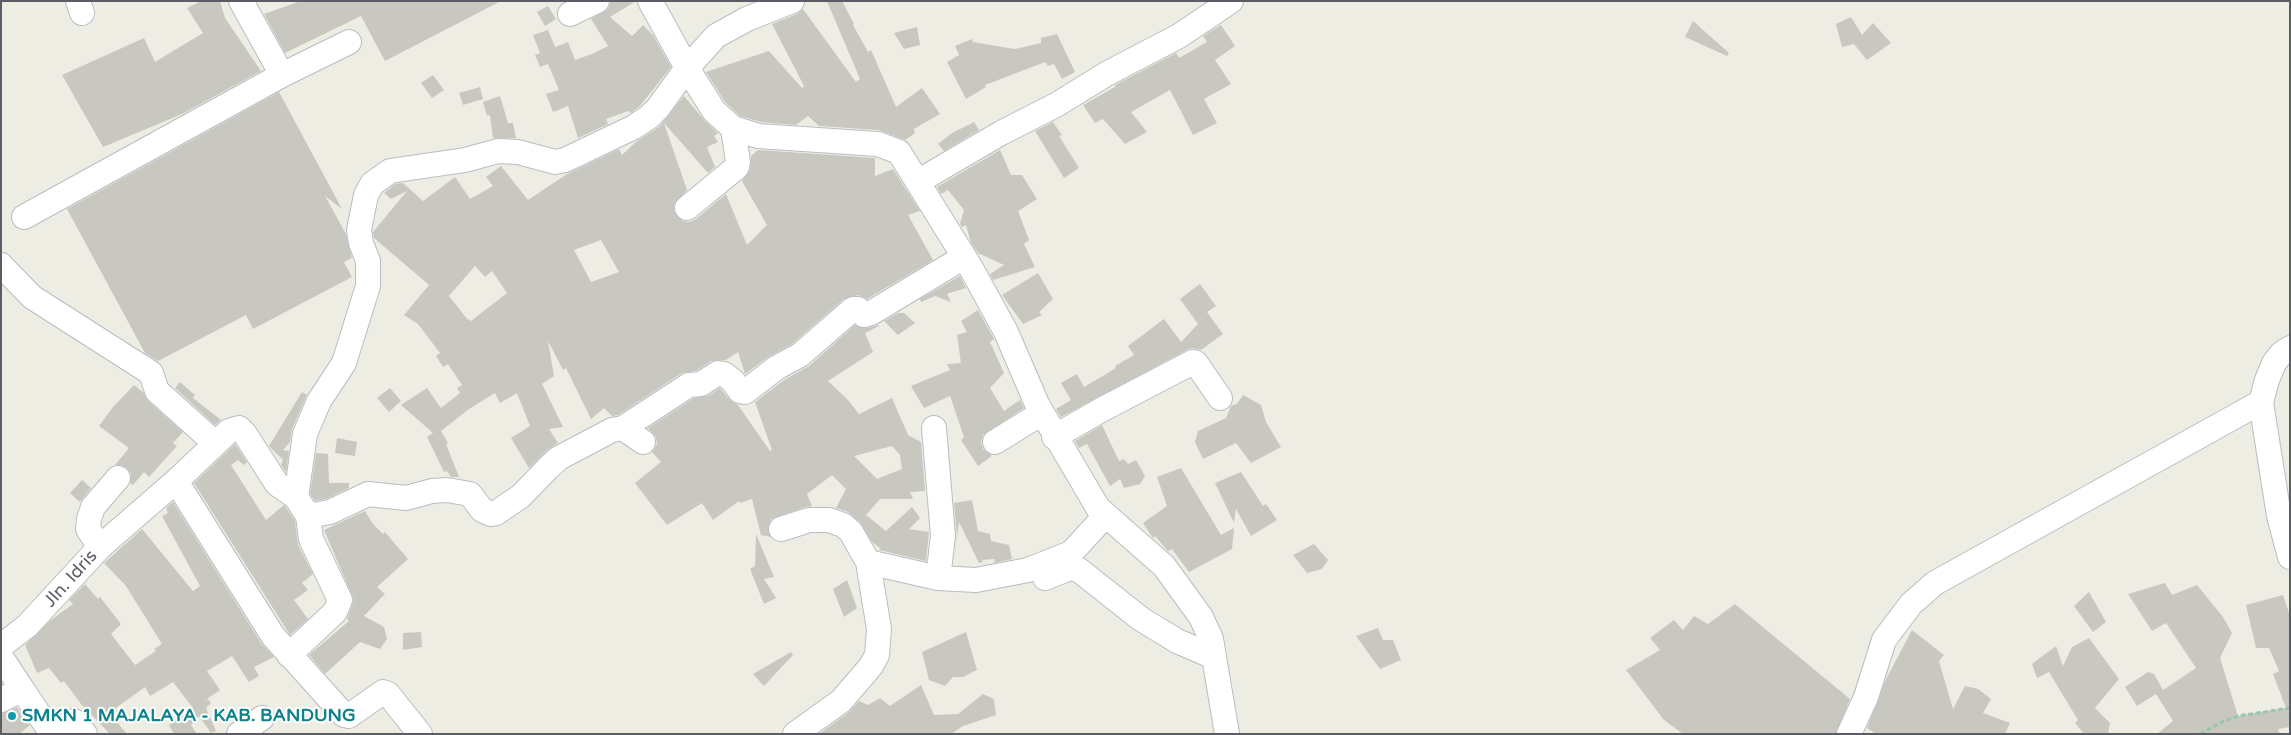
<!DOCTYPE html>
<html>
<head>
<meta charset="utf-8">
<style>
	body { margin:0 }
	#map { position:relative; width:2291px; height:735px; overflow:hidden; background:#eeede3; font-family:"Varela Round",sans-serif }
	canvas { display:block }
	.frame { position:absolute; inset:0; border:2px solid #5b5d64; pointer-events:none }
</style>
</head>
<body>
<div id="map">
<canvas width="2291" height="735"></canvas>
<div class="frame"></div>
</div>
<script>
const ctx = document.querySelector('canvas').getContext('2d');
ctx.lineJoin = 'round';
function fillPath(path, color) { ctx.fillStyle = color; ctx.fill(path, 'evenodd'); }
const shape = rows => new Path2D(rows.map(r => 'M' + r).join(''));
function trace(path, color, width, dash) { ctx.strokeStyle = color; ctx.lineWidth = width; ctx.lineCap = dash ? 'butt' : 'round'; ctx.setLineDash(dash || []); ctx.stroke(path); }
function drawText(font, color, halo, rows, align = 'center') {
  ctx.font = font + ' "Varela Round",sans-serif'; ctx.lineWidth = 4; ctx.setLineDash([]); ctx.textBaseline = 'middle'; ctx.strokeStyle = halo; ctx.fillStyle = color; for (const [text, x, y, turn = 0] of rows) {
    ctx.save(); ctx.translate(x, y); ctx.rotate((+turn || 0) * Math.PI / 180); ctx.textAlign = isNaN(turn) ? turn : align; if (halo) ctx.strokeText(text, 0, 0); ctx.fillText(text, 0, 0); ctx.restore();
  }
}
fillPath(shape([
	[201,1,220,1,225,18,261,71,182,114,103,147,62,75,144,38,155,62,203,33,187,8],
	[301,1,501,1,385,61,361,16,285,53,264,14],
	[611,1,636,1,610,17,632,36,643,25,653,35,671,67,640,106,631,113,628,111,606,119,608,124,578,138,568,106,553,112,546,94,559,90,548,64,540,67,535,55,540,53,533,35,548,30,555,47,568,42,575,60,592,54,608,46,591,19,608,9],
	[827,1,842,1,854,24,853,25,868,52,871,50,896,107,922,88,940,114,914,129,915,133,905,140,879,130,819,126,808,116,796,125,761,122,740,116,725,102,706,72,769,51,802,88,804,86,772,24,797,14,803,9,856,82,860,79],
	[548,6,556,19,545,26,537,12],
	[1851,17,1862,35,1873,23,1891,43,1867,60,1854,44,1842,47,1836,24],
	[1693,21,1729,53,1727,56,1685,37],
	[1221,25,1235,46,1215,60,1231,84,1204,99,1217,123,1193,135,1170,90,1131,112,1147,132,1125,144,1103,119,1095,123,1083,105,1115,87,1115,85,1176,53,1179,58,1207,42,1203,36],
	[917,27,920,45,904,49,894,33],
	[1057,34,1075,72,1062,79,1054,64,1048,66,1045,62,985,85,986,87,966,99,947,62,959,55,955,46,972,39,973,42,1015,49,1041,43,1041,38],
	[433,75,444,90,432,98,421,83],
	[480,87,483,99,463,105,459,93],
	[279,92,342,209,325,196,346,234,352,258,344,262,352,277,253,329,246,315,158,361,145,353,67,209],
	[500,96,508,123,513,123,516,138,493,138,490,115,487,116,483,102],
	[684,96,705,121,718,133,714,136,718,142,707,147,715,167,708,173,664,123,687,190,674,204,674,211,682,221,689,222,696,219,726,194,747,245,767,225,742,181,750,170,751,156,758,150,875,158,875,176,893,169,920,211,908,215,933,260,867,299,858,295,844,299,792,344,768,357,745,374,738,352,726,360,711,361,696,371,682,373,618,415,612,416,604,408,591,419,566,368,563,370,548,341,554,376,542,384,563,427,549,429,558,443,550,448,529,468,511,438,530,426,517,393,500,403,495,393,469,409,441,431,448,443,446,444,459,477,451,477,447,471,444,472,427,437,433,433,401,405,427,388,441,408,460,393,457,388,462,385,448,364,443,367,436,356,440,353,418,324,404,315,429,285,374,238,373,232,407,191,391,199,384,193,395,184,403,183,423,201,455,177,470,199,493,186,486,177,501,166,528,200,567,174,619,149,622,155,637,141,659,127],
	[601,240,619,272,591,282,574,250],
	[475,266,485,277,492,271,507,293,471,321,469,319,468,320,449,296],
	[974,122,979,130,944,151,938,144,952,133],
	[1053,122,1062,135,1059,136,1079,168,1064,178,1035,131],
	[1000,150,1011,175,1022,175,1037,199,1018,211,1029,240,1024,244,1035,267,993,280,990,274,1004,265,978,253,971,243,966,225,962,227,960,224,964,210,948,190,941,194,937,187],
	[1038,273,1053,299,1039,312,1042,315,1023,324,1002,295],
	[960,276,966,288,947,294,951,302,935,296,921,302,920,299],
	[1200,284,1216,306,1207,312,1223,334,1201,350,1192,348,1187,350,1061,417,1056,409,1071,400,1061,383,1077,374,1084,387,1116,368,1115,366,1134,355,1128,346,1164,319,1181,342,1198,324,1180,299],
	[978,310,994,339,990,342,1004,373,990,388,1004,411,1020,400,1024,408,983,435,981,442,983,449,992,456,978,466,961,440,964,437,950,396,924,408,911,386,950,370,947,364,961,363,957,335,967,332,961,321],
	[898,313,904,313,915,323,898,335,884,321],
	[855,325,867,328,878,325,879,326,865,333,873,352,828,381,848,400,859,414,892,398,908,435,921,442,925,491,910,492,913,499,880,499,866,515,886,531,912,507,920,518,909,529,929,532,926,561,879,550,880,548,872,542,860,522,848,512,836,508,846,489,832,475,807,494,812,506,805,507,771,519,768,527,771,537,761,535,752,499,740,503,739,501,713,520,702,503,667,525,635,483,661,462,652,452,657,444,656,437,648,428,694,398,708,396,720,388,729,399,738,405,770,451,772,450,755,402,784,380,809,366],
	[892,446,900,455,902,469,877,479,854,456],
	[180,382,195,395,193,398,221,420,215,425,175,388],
	[134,385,143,392,148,401,183,432,173,443,177,446,149,477,144,472,133,485,130,483,131,474,127,468,121,465,115,465,129,448,99,426,113,407],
	[390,388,401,401,389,412,377,398],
	[302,392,307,395,292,429,290,442,283,450,289,451,286,472,281,465,283,460,269,446],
	[1243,395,1261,405,1266,422,1281,447,1251,463,1236,443,1203,459,1195,442,1198,431,1226,418,1231,406,1237,404],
	[1102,425,1119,461,1124,459,1128,464,1136,460,1145,476,1140,484,1124,488,1120,479,1110,486,1087,444,1079,448,1075,441],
	[337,438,357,442,355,456,335,453],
	[235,444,247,462,244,465,238,460,231,465,266,520,284,505,286,507,295,521,298,545,313,574,302,583,308,590,294,600,308,619,290,635,194,483],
	[316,453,328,454,329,483,349,483,349,488,326,499,315,501,310,494],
	[1181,468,1221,535,1234,528,1232,549,1189,572,1172,549,1168,551,1155,536,1153,538,1143,523,1167,506,1157,477],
	[1241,472,1263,506,1266,504,1277,520,1251,536,1236,509,1234,523,1215,483],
	[82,480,91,488,80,502,70,493],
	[972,500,978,531,990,534,991,541,1009,545,1012,559,994,563,995,559,982,560,983,562,979,563,959,522,954,561,957,535,954,503],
	[173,502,261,643,274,657,254,667,259,676,249,682,232,656,207,671,220,690,204,701,208,699,211,703,206,708,216,731,211,733,199,716,191,725,197,734,174,734,169,725,193,708,173,682,150,696,145,687,109,713,127,734,110,734,81,704,64,681,61,683,49,668,37,673,25,645,51,620,73,604,69,600,85,584,98,599,100,597,121,624,111,634,135,665,156,651,154,649,162,644,126,586,104,563,142,529,193,591,200,586,162,516,168,513,166,508],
	[365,511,373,524,383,534,385,532,408,559,377,587,385,594,364,616,384,627,387,639,380,649,360,642,325,674,309,655,349,621,347,619,354,600,324,530],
	[756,534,774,577,764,579,776,598,764,604,750,569,755,566],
	[1314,544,1328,560,1322,569,1307,573,1293,555],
	[847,580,857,608,844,617,833,589],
	[2165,583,2172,595,2197,585,2223,617,2232,633,2220,658,2238,716,2286,708,2273,674,2279,671,2269,648,2256,648,2246,605,2283,595,2290,616,2290,727,2278,729,2280,734,2157,734,2173,721,2156,694,2137,706,2125,687,2148,672,2154,674,2163,690,2196,668,2166,623,2152,631,2128,594],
	[2089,592,2106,622,2093,632,2074,606],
	[1735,604,1850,699,1836,734,1683,734,1664,720,1626,670,1660,650,1650,638,1674,620,1683,630,1694,616,1708,624],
	[1378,628,1383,640,1393,640,1401,660,1380,669,1356,636],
	[1912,630,1944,655,1939,661,1953,709,1965,686,1978,689,1991,699,1983,713,2010,723,2005,734,1876,734,1867,728,1885,681],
	[421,632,422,647,403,650,403,633],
	[966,632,977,670,963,677,953,677,945,686,929,680,922,652],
	[2089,638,2119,679,2095,708,2110,723,2108,734,2084,734,2075,723,2078,720,2049,672,2037,678,2032,664,2056,646,2063,666,2072,647],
	[791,652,793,655,764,686,753,674],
	[921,685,934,715,958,714,983,694,994,699,996,715,963,726,951,734,819,734,849,712,859,701,868,705,880,698,890,706],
	[17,707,30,725,19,734,1,734,1,714]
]), '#c8c8c0');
const minor = shape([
	[78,1,82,13],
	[650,1,687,68,714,111,733,128,758,136,878,144,899,152,971,268,1006,332,1037,404,1098,508,1164,566,1201,617,1211,639,1227,734],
	[570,14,597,1],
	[282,75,349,42],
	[919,181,1001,133,1056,105,1108,73,1179,36,1231,1],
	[687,208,737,167,738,162,733,128],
	[24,217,282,75,241,1],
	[1,265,32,297,151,373,157,391,215,443],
	[2290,348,2281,354,2274,363,2267,380,2261,402,2279,516,2290,557],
	[623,428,689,385,701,384,718,373,724,374,733,381,740,391,745,392,776,368,800,355,853,309,858,309,864,315,871,313,964,257],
	[934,428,943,536,938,578],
	[1054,437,1101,410,1193,362,1196,363,1220,398],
	[995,442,1042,413],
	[176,481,273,636,344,715,349,716,383,692,388,694,420,734],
	[296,497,305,434,319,401,344,363,368,286,368,261,361,243,359,230,366,195,372,184,390,171,465,160,498,151,518,152,555,162,565,160,634,127,649,117,658,108,687,68,716,36,747,19,792,1],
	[308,516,330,512,368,494,406,498,432,491,447,490,470,494,482,510,491,514,496,513,521,496,548,468,559,458,612,430,623,428,643,442],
	[781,529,809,520,829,520,843,525,851,532,868,562,938,578,976,580,1028,570,1071,553,1105,516],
	[100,547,176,481,229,431,239,428,245,434,277,484,296,497,308,516,311,539,340,600,335,612,289,655],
	[1045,578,1070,568,1079,570,1141,619,1177,641,1214,657],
	[1,646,27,626,100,547,88,529,89,519,93,507,118,478],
	[1,657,22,689,1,700],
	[22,689,52,734],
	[53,734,74,721,85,734],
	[239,734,262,718],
	[795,734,841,701,871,666,877,655,879,629,868,562],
	[1849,734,1866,697,1884,640,1911,604,1935,583,2261,402]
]);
trace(minor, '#bbbcc2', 26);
trace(shape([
	[2200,734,2224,721,2238,716,2290,708]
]), '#9ac5ae', 3, [5, 2.5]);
trace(minor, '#fff', 24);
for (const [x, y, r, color] of [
	[12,716,5,"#0f9aa8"]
]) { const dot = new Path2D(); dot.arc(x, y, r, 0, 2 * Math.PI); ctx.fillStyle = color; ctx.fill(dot); trace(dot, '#fff', 2); }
drawText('18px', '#5b5d64', '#fff', [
	["Jln. Idris",71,579,-48]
]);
drawText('bold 18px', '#0d838f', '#fff', [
	["SMKN 1 MAJALAYA - KAB. BANDUNG",22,716]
], 'left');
</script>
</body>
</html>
